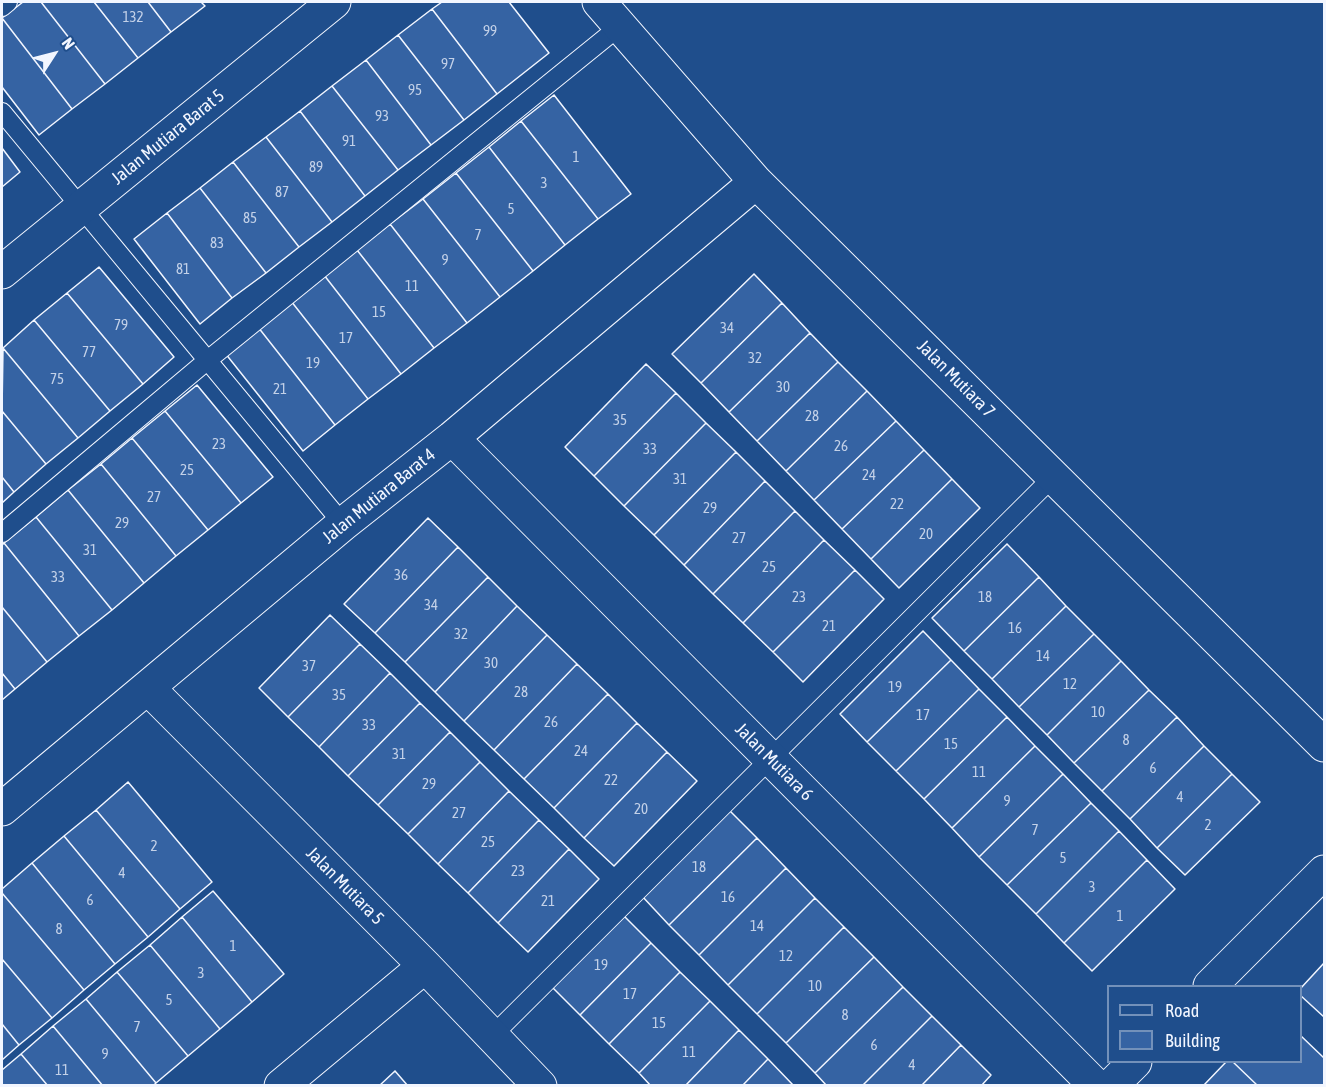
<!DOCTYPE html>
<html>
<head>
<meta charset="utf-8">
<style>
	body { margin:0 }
	#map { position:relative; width:1326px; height:1087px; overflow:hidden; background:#1f4e8c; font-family:"Asap Condensed",sans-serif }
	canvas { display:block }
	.frame { position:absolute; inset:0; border:3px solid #f2f6ff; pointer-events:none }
	.legend { position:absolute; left:1107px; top:985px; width:195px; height:78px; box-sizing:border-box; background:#1f4e8c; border:2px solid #7391ba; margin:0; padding:8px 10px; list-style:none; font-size:18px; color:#f2f6ff }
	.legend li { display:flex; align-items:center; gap:12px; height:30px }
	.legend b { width:30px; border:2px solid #7391ba }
	.north { position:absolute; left:24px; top:24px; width:60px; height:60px; -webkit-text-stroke:4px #1f4e8c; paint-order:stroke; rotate:54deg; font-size:16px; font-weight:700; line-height:24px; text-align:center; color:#f2f6ff }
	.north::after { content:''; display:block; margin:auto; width:21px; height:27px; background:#f2f6ff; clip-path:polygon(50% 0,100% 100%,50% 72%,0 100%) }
</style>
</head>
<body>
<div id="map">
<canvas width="1326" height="1087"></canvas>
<div class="frame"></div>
<ul class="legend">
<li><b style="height:8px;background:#1f4e8c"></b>Road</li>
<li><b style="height:16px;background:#3563a3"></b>Building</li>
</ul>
<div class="north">N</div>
</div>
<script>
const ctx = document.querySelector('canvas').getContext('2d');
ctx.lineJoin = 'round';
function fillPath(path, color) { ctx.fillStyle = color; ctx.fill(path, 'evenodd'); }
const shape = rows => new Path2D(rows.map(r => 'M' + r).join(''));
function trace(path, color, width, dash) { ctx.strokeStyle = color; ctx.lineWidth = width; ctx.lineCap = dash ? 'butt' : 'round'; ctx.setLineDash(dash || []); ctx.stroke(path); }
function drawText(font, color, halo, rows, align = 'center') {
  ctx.font = font + ' "Asap Condensed",sans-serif'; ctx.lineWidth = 4.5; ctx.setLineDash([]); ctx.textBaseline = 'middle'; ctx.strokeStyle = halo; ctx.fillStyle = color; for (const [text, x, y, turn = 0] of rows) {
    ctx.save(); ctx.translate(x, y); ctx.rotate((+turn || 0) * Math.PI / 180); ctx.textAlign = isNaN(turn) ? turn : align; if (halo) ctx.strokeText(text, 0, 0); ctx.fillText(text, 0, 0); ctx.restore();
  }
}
const building = shape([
	[23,2,41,2,105,84,72,109,2,18,23,2],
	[41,2,94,2,138,58,105,84,41,2],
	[94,2,148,2,171,32,138,58,94,2],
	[148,2,201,2,205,6,171,32,148,2],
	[442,2,509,2,549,53,497,94,432,9,442,2],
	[432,9,497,94,464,120,398,35,432,9],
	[2,18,72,109,39,135,2,87,2,18],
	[398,35,464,120,431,145,366,60,398,35],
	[366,60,431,145,398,170,332,86,366,60],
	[332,86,398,170,365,196,300,111,332,86],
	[554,95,631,194,598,219,521,121,554,95],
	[300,111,365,196,332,222,266,137,300,111],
	[521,121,598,219,565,245,489,147,521,121],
	[266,137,332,222,299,247,233,162,266,137],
	[489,147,565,245,533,271,456,173,489,147],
	[2,148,20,172,2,187,2,148],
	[233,162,299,247,266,273,200,188,233,162],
	[456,173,533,271,500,297,423,199,456,173],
	[200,188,266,273,232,298,167,213,200,188],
	[423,199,500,297,467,323,390,224,423,199],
	[167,213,232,298,200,324,134,239,167,213],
	[390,224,467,323,434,348,357,250,390,224],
	[357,250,434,348,401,374,324,275,357,250],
	[99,267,174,357,143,384,67,293,99,267],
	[754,274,782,303,701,383,672,354,754,274],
	[324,275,401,374,368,399,291,301,324,275],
	[67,293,143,384,110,411,34,320,67,293],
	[291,301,368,399,335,425,258,327,291,301],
	[782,303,810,333,729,412,701,383,782,303],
	[34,320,110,411,78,438,3,348,34,320],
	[258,327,335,425,303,451,225,353,258,327],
	[810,333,838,362,757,441,729,412,810,333],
	[3,348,78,438,46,464,2,411,3,348],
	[838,362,867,391,786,471,757,441,838,362],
	[646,364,676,393,594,476,565,447,646,364],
	[197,385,273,477,241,503,165,411,197,385],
	[867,391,896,421,814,500,786,471,867,391],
	[676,393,706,423,624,506,594,476,676,393],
	[2,411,46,464,14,492,2,477,2,411],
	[165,411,241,503,208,530,132,438,165,411],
	[896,421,924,450,842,529,814,500,896,421],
	[706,423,736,452,654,535,624,506,706,423],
	[132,438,208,530,176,556,101,464,132,438],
	[924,450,952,479,871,559,842,529,924,450],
	[736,452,765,481,684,565,654,535,736,452],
	[101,464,176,556,144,583,68,490,101,464],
	[2,477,14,492,2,503,2,477],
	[952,479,980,508,899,588,871,559,952,479],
	[765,481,795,511,713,594,684,565,765,481],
	[68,490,144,583,112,610,36,517,68,490],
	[795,511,824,540,743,623,713,594,795,511],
	[36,517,112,610,79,636,4,543,36,517],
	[428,518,458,547,375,633,344,604,428,518],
	[824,540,855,570,773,652,743,623,824,540],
	[4,543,79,636,47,662,2,607,2,545,4,543],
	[1007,544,1039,577,964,651,932,618,1007,544],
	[458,547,488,577,405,662,375,633,458,547],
	[855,570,884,599,803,682,773,652,855,570],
	[488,577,517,606,435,692,405,662,488,577],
	[1039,577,1066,606,992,679,964,651,1039,577],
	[517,606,547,635,464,721,435,692,517,606],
	[1066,606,1094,634,1019,707,992,679,1066,606],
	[2,607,47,662,15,689,2,673,2,607],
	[330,615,360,644,288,717,259,688,330,615],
	[923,631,951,660,867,742,840,714,923,631],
	[1094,634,1121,661,1047,735,1019,707,1094,634],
	[547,635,577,664,494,750,464,721,547,635],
	[360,644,390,673,319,747,288,717,360,644],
	[951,660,979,689,896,771,867,742,951,660],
	[1121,661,1149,690,1074,763,1047,735,1121,661],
	[577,664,608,694,524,779,494,750,577,664],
	[2,673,15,689,2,700,2,673],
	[390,673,420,703,348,776,319,747,390,673],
	[979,689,1007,717,924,799,896,771,979,689],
	[1149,690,1177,717,1102,791,1074,763,1149,690],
	[608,694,637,723,554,808,524,779,608,694],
	[420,703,450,732,378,805,348,776,420,703],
	[1007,717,1035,746,952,828,924,799,1007,717],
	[1177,717,1204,746,1130,819,1102,791,1177,717],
	[637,723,667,752,584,838,554,808,637,723],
	[450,732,480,762,408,834,378,805,450,732],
	[1035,746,1063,774,979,857,952,828,1035,746],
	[1204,746,1232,774,1157,848,1130,819,1204,746],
	[667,752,697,781,614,866,584,838,667,752],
	[480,762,509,791,438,864,408,834,480,762],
	[1063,774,1091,803,1007,885,979,857,1063,774],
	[1232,774,1260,802,1185,875,1157,848,1232,774],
	[128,782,212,882,180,909,96,810,128,782],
	[509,791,539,820,468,893,438,864,509,791],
	[1091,803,1119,831,1036,914,1007,885,1091,803],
	[728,809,757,838,669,925,641,895,728,809],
	[96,810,180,909,148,937,64,836,96,810],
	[539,820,569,849,498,923,468,893,539,820],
	[1119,831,1147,860,1064,943,1036,914,1119,831],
	[64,836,148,937,115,964,32,863,64,836],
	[757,838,786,868,699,955,669,925,757,838],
	[569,849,599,879,528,952,498,923,569,849],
	[1147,860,1175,889,1092,971,1064,943,1147,860],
	[32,863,115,964,84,990,2,893,2,889,32,863],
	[786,868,815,898,728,985,699,955,786,868],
	[213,891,284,974,252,1002,182,917,213,891],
	[2,893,84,990,52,1018,2,959,2,893],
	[815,898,844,927,757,1014,728,985,815,898],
	[622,914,651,943,580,1015,551,986,622,914],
	[182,917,252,1002,220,1029,150,945,182,917],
	[844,927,874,957,786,1043,757,1014,844,927],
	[651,943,680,972,609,1044,580,1015,651,943],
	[150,945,220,1029,188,1056,117,972,150,945],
	[874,957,903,987,815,1073,786,1043,874,957],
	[2,959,52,1018,19,1045,2,1024,2,959],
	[1324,963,1324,1017,1300,995,1300,989,1324,963],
	[117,972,188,1056,156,1083,86,999,117,972],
	[680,972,710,1001,639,1073,609,1044,680,972],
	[903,987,932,1016,862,1086,827,1086,815,1073,903,987],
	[86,999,156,1083,153,1086,103,1086,53,1026,86,999],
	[710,1001,739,1030,685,1086,651,1086,639,1073,710,1001],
	[932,1016,961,1045,921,1086,862,1086,932,1016],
	[2,1024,19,1045,2,1060,2,1024],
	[53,1026,103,1086,48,1086,21,1054,53,1026],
	[739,1030,768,1059,742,1086,685,1086,739,1030],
	[1300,1035,1324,1058,1324,1086,1258,1086,1233,1062,1300,1062,1300,1035],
	[961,1045,991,1075,981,1086,921,1086,961,1045],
	[21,1054,48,1086,2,1086,2,1070,21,1054],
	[768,1059,794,1086,742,1086,768,1059],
	[1226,1062,1233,1062,1258,1086,1203,1086,1226,1062],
	[395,1071,408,1086,379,1086,395,1071]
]);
fillPath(building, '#3563a3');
trace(building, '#f2f6ff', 1.5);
const service = shape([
	[2,7,8,2],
	[2,112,343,524],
	[2,533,209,359,620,26],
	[493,1035,1054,476]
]);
const minor = shape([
	[599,2,756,182,1324,745],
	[2,272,334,2],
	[452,438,1096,1086],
	[148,688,425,966,540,1086],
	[2,809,343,524,452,438,756,182],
	[1210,986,1324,872],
	[281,1086,425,966],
	[1111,1086,1135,1062]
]);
trace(service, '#f2f6ff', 20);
trace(minor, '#f2f6ff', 35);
trace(service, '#1f4e8c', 18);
trace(minor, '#1f4e8c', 33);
drawText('15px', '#c3d1e8', null, [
	["132",133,17],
	["99",490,31],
	["97",448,64],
	["95",415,90],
	["93",382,116],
	["91",349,141],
	["1",576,157],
	["89",316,167],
	["3",544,183],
	["87",282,192],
	["5",511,209],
	["85",250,218],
	["7",478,235],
	["83",217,243],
	["9",445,260],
	["81",183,269],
	["11",412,286],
	["15",379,312],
	["79",121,325],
	["34",727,328],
	["17",346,338],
	["77",89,352],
	["32",755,358],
	["19",313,363],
	["75",57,379],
	["30",783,387],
	["21",280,389],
	["28",812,416],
	["35",620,420],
	["23",219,444],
	["26",841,446],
	["33",650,449],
	["25",187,470],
	["24",869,475],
	["31",680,479],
	["27",154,497],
	["22",897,504],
	["29",710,508],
	["29",122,523],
	["20",926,534],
	["27",739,538],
	["31",90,550],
	["25",769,567],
	["36",401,575],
	["33",58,577],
	["23",799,597],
	["18",985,597],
	["34",431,605],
	["21",829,626],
	["16",1015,628],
	["32",461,634],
	["14",1043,656],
	["30",491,663],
	["37",309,666],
	["12",1070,684],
	["19",895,687],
	["28",521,692],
	["35",339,695],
	["10",1098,712],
	["17",923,715],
	["26",551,722],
	["33",369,725],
	["8",1126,740],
	["15",951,744],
	["24",581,751],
	["31",399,754],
	["6",1153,768],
	["11",979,772],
	["22",611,780],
	["29",429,784],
	["4",1180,797],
	["9",1007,801],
	["20",641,809],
	["27",459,813],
	["2",1208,825],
	["7",1035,830],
	["25",488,842],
	["2",154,846],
	["5",1063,858],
	["18",699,867],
	["23",518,871],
	["4",122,873],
	["3",1092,887],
	["16",728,897],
	["6",90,900],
	["21",548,901],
	["1",1120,916],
	["14",757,926],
	["8",59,929],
	["1",233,946],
	["12",786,956],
	["19",601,965],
	["3",201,973],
	["10",815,986],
	["17",630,994],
	["5",169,1000],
	["8",845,1015],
	["15",659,1023],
	["7",137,1027],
	["6",874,1045],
	["11",689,1052],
	["9",105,1054],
	["4",912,1065],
	["11",62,1070]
]);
drawText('18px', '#f2f6ff', '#1f4e8c', [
	["Jalan Mutiara Barat 5",168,137,-39],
	["Jalan Mutiara 7",956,379,45],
	["Jalan Mutiara Barat 4",379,496,-39],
	["Jalan Mutiara 6",774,762,45],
	["Jalan Mutiara 5",345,886,45]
]);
</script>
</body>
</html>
